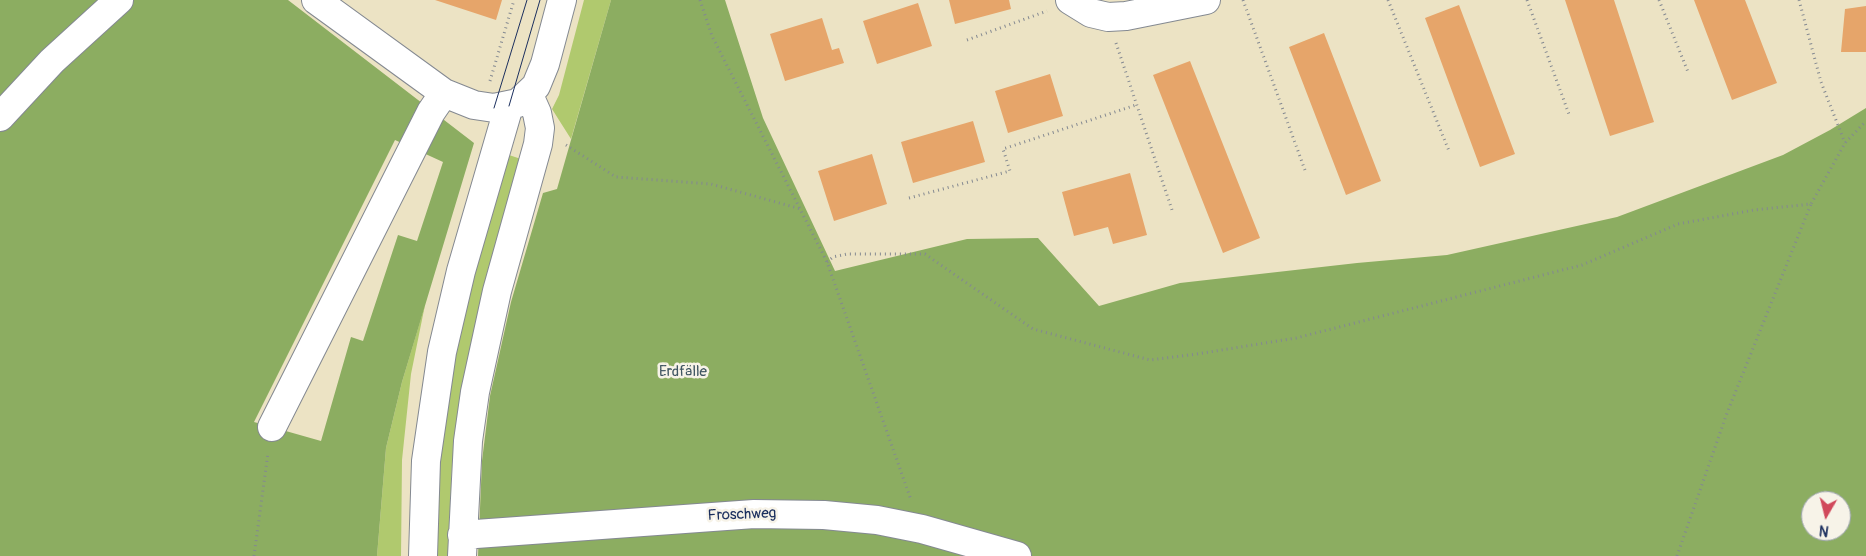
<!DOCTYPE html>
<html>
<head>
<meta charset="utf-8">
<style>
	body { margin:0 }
	#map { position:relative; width:1866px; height:556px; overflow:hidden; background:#ece3c4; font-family:Pangolin,sans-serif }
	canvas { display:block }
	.north { position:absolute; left:1801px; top:491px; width:50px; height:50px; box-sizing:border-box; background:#f7f3e8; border:1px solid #9fa5b1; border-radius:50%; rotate:188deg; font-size:14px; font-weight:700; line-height:20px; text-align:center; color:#1b2f5e }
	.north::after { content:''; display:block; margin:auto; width:18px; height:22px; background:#d1495b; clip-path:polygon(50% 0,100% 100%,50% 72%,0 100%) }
</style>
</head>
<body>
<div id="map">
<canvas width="1866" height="556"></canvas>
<div class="north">N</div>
</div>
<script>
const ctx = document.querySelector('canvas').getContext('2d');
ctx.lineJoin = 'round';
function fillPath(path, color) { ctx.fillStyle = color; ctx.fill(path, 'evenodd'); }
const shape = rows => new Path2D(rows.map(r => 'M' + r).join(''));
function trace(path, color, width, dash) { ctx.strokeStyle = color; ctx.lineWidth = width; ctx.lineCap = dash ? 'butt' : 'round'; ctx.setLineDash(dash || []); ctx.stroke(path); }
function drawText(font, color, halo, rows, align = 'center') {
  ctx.font = font + ' Pangolin,sans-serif'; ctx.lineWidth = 5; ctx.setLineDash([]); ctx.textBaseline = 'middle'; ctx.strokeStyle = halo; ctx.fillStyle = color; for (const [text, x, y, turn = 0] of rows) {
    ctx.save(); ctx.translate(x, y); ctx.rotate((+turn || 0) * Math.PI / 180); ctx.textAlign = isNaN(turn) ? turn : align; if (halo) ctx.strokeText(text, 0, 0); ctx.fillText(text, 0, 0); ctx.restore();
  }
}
fillPath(shape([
	[584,0,611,0,571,139,552,109,559,95],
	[503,153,521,159,487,273,460,400,452,466,448,556,432,556,442,397],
	[425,305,411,374,402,460,401,556,377,556,386,448,402,382]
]), '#b0c96e');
fillPath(shape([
	[0,0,288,0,474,143,402,382,386,448,377,556,0,556],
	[395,140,443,162,417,241,398,235,363,341,351,337,321,441,254,422],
	[611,0,725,0,763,118,835,271,967,239,1038,238,1099,306,1180,283,1357,263,1447,255,1617,217,1783,155,1830,130,1866,108,1866,556,478,556,482,461,490,396,511,302,543,193,557,189],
	[1811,501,1841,501,1841,531,1811,531]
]), '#8cad61');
fillPath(shape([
	[435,0,502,0,496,20],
	[949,0,1009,0,1011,9,955,24],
	[1565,0,1614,0,1654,122,1610,136],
	[1694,0,1745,0,1777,83,1732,100],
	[918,3,932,46,877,64,863,21],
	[1459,5,1515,154,1480,167,1425,18],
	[1866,6,1866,52,1841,52,1845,9],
	[822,18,832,50,839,48,844,63,785,81,770,34],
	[1324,33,1381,181,1346,195,1289,47],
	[1190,61,1260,238,1223,253,1153,75],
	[1050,74,1063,116,1008,133,995,91],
	[973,121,985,162,913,183,901,142],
	[872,154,887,204,834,221,818,171],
	[1130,173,1147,235,1113,244,1108,227,1074,236,1062,192]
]), '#e6a56a');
const minor = shape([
	[316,0,444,93,474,105,494,108,518,103,536,86,545,64,562,0],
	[1070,0,1091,13,1108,17,1126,16,1206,0],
	[0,117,52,61,119,0],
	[272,427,431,112,444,93],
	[462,535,754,514,824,515,877,520,922,529,1017,556],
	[423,556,426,461,442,352,461,271,509,106],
	[462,556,468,441,475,392,497,291,538,144,540,128,537,113,529,95]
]);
trace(minor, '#848991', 30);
trace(shape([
	[700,0,712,36,827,262,911,500],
	[1243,0,1306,173],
	[1388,0,1449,151],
	[1527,0,1570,117],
	[1659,0,1688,72],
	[1799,0,1821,82,1845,143],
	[967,40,1047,11],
	[1116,43,1173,213],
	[490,81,514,0],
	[566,145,616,177,711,184,801,209],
	[909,198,1010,171,1003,149,1136,105],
	[827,262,833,257,847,254,925,254,1033,329,1150,360,1197,354,1296,338,1582,265,1678,224,1754,210,1811,204,1845,143,1866,121],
	[254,556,268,453],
	[1677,556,1727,413,1811,204]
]), '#848991', 3, [1, 4]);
trace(minor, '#fff', 28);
trace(shape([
	[509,106,540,0],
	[494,108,527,0]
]), '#1b2f5e', 1);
drawText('15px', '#405662', '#f7f3e8', [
	["Erdfälle",683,372]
]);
drawText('15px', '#1b2f5e', '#f7f3e8', [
	["Froschweg",742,515,-2]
]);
</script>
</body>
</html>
